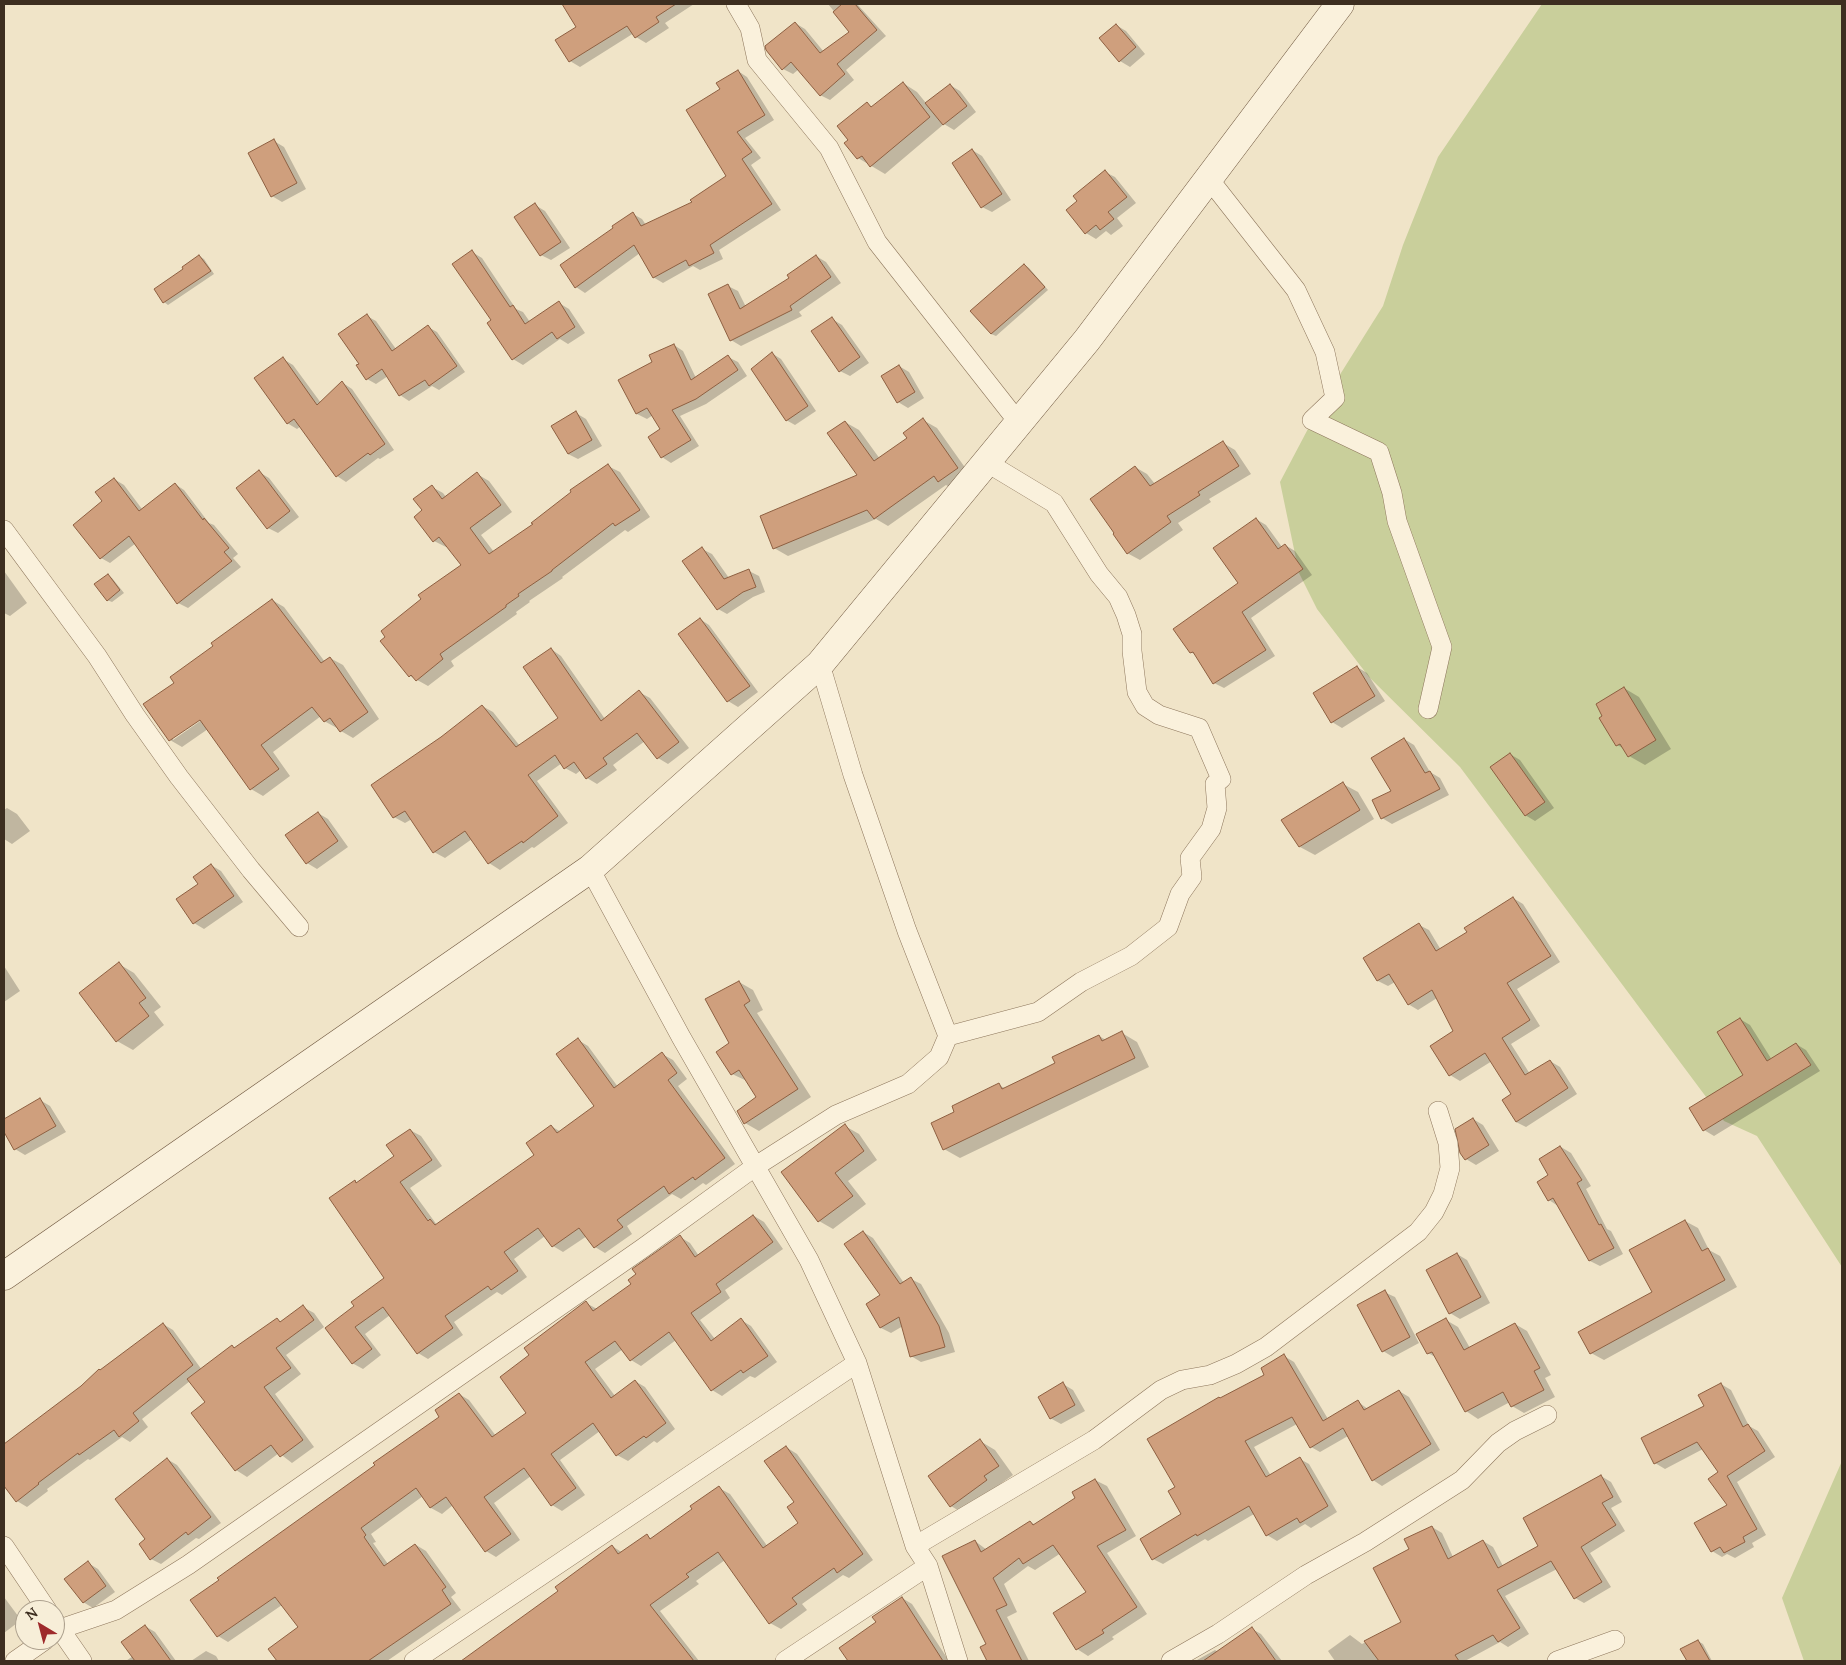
<!DOCTYPE html>
<html>
<head>
<meta charset="utf-8">
<style>
	body { margin:0 }
	#map { position:relative; width:1846px; height:1665px; overflow:hidden; background:#f0e4c8; font-family:Lora,serif }
	canvas { display:block }
	.frame { position:absolute; inset:0; border:5px solid #3d2e20; pointer-events:none }
	.north { position:absolute; left:15px; top:1600px; width:50px; height:50px; box-sizing:border-box; background:#f7eed8; border:1px solid #ada18e; border-radius:50%; rotate:323deg; font-size:14px; font-weight:700; line-height:20px; text-align:center; color:#3d2e20 }
	.north::after { content:''; display:block; margin:auto; width:18px; height:22px; background:#9e2a2b; clip-path:polygon(50% 0,100% 100%,50% 72%,0 100%) }
</style>
</head>
<body>
<div id="map">
<canvas width="1846" height="1665"></canvas>
<div class="frame"></div>
<div class="north">N</div>
</div>
<script>
const ctx = document.querySelector('canvas').getContext('2d');
ctx.lineJoin = 'round';
function fillPath(path, color) { ctx.fillStyle = color; ctx.fill(path, 'evenodd'); }
const shape = rows => new Path2D(rows.map(r => 'M' + r).join(''));
function trace(path, color, width, dash) { ctx.strokeStyle = color; ctx.lineWidth = width; ctx.lineCap = dash ? 'butt' : 'round'; ctx.setLineDash(dash || []); ctx.stroke(path); }
fillPath(shape([
	[1542,4,1842,4,1842,1267,1757,1136,1724,1121,1460,767,1369,677,1317,609,1299,573,1280,482,1319,408,1383,306,1403,245,1438,157],
	[1842,1461,1842,1661,1804,1661,1782,1598]
]), '#c9cf9b');
fillPath(shape([
	[563,4,597,4,600,8,608,4,694,4,665,23,669,28,646,43,636,37,634,33,580,67,570,61,578,27],
	[828,4,857,4,886,36,846,70,854,80,830,100,820,95,799,69,793,74,783,69,795,23,805,29,824,52,851,32],
	[1116,25,1126,31,1145,54,1130,67,1120,61],
	[738,71,747,77,774,120,745,138,761,158,751,165,781,210,719,250,723,259,700,270,693,266,663,283,653,277,640,253,585,293,576,287,633,214,642,219,646,225,694,203,728,177,722,89],
	[903,83,917,92,926,103,950,85,960,91,976,112,954,130,944,124,885,174,858,158,850,140,867,104,873,107],
	[274,141,284,147,306,189,282,202,272,196],
	[972,150,982,156,1011,200,992,212,982,207],
	[1105,172,1115,177,1136,203,1117,218,1123,226,1111,235,1106,231,1096,239,1086,233,1079,201],
	[535,205,545,211,570,248,551,260,541,255],
	[472,252,482,258,516,309,523,312,530,322,559,303,569,309,585,333,568,344,560,339,523,365,513,359,493,320],
	[199,256,204,259,214,274,168,305,164,302,185,269],
	[816,256,826,262,841,283,799,312,802,316,741,346,731,340,728,286,738,291,746,307,790,278],
	[1025,265,1029,268,1048,290,996,336,991,334],
	[367,316,376,321,396,349,428,327,437,332,465,372,439,390,432,386,409,401,400,395,388,376,376,384,367,379,360,364],
	[832,319,842,325,869,363,850,376,840,371],
	[674,345,683,351,696,378,728,357,738,362,747,376,706,404,680,416,699,446,671,463,662,457,662,429,653,415,647,419,637,414,620,381,654,363],
	[773,354,781,359,816,411,795,425,786,420],
	[283,359,293,365,321,403,343,383,352,389,394,450,380,459,378,458,346,482,337,476,301,426,297,429,287,423],
	[899,366,909,372,924,398,908,408,898,402],
	[576,413,586,419,602,446,578,459,568,454],
	[923,420,937,428,971,476,953,489,946,485,888,526,876,519,788,556,774,548,859,475,845,422,859,430,880,459,909,438],
	[1223,443,1235,450,1251,474,1209,499,1211,502,1178,523,1183,530,1140,560,1127,553,1135,467,1147,474,1155,484],
	[608,466,620,472,650,517,628,532,625,530,562,577,563,578,529,601,530,602,516,612,517,614,451,661,454,666,428,686,410,676,463,565,448,546,446,547,434,541,423,511,432,487,443,493,446,497,477,474,489,481,512,512,481,535,494,552,534,524],
	[259,472,269,478,299,517,278,533,268,528],
	[114,479,124,485,142,509,175,484,184,490,209,523,214,525,238,554,233,558,241,567,188,608,178,603,136,543,110,563,101,558,104,502],
	[1256,519,1266,525,1282,547,1285,545,1295,551,1312,575,1251,618,1275,656,1224,688,1214,683,1197,656,1191,652,1240,583],
	[702,549,712,554,729,578,749,571,759,576,765,592,753,597,727,614,718,609],
	[4,571,27,603,10,616,4,613],
	[108,576,112,578,124,593,112,602,107,600],
	[272,600,284,607,325,662,330,658,343,665,379,719,353,738,341,731,338,727,337,728,324,721,321,716,273,752,290,776,263,796,251,789,208,729,182,747,170,740,145,705,176,683,215,646],
	[204,715,206,717,173,740,173,737],
	[700,619,709,625,758,692,738,707,728,701,680,634],
	[551,649,561,656,605,719,639,692,650,698,689,748,668,764,658,758,645,741,613,765,617,770,597,784,587,778,581,770,576,774,565,768,562,763,537,781,568,823,534,848,532,847,500,870,489,863,472,839,445,858,434,852,412,819,405,823,394,817,441,738,482,706,493,712,520,746,560,718],
	[1357,667,1367,673,1385,701,1342,728,1332,722],
	[1624,688,1639,697,1671,749,1645,765,1629,756,1625,749,1617,745],
	[1404,739,1414,745,1430,772,1440,778,1449,795,1392,824,1382,818,1393,791],
	[1510,754,1520,760,1554,808,1535,821,1525,815],
	[1343,784,1358,792,1374,819,1315,855,1300,847],
	[7,808,17,814,30,831,12,844,4,839,4,810],
	[318,813,328,819,348,847,317,869,307,863],
	[211,865,221,871,243,902,204,929,194,923,200,884],
	[1513,898,1523,904,1560,962,1517,989,1540,1026,1511,1044,1530,1074,1550,1061,1560,1067,1577,1094,1526,1127,1516,1122,1513,1094,1492,1061,1460,1081,1450,1075,1454,1032,1437,998,1418,1010,1408,1004,1395,982,1388,986,1378,981,1365,959,1419,925,1429,930,1441,950,1468,933],
	[119,964,134,973,161,1007,154,1012,164,1025,133,1050,117,1041],
	[4,966,20,991,4,1002],
	[739,982,753,990,763,1010,757,1013,811,1097,759,1131,745,1123,758,1097,747,1081,732,1074],
	[1740,1019,1750,1025,1772,1060,1796,1044,1806,1050,1820,1071,1714,1136,1704,1130,1745,1075],
	[1122,1033,1137,1042,1149,1067,960,1158,944,1149,956,1112,999,1085,1006,1089,1057,1064,1099,1036,1106,1040],
	[578,1040,588,1046,618,1087,662,1054,673,1060,687,1079,678,1086,735,1164,706,1185,703,1183,681,1199,672,1194,627,1226,632,1234,605,1253,595,1247,587,1236,563,1252,553,1246,545,1236,514,1259,527,1277,502,1295,497,1292,454,1322,463,1335,428,1359,418,1353,390,1315,365,1334,381,1355,363,1369,352,1363,356,1306,386,1278,355,1181,358,1183,396,1156,410,1130,421,1136,442,1166,410,1188,437,1225,536,1155,551,1126,561,1132,596,1106],
	[40,1100,50,1106,66,1132,25,1155,15,1149,4,1129,4,1121],
	[1473,1119,1483,1125,1499,1151,1476,1165,1466,1159],
	[845,1126,859,1134,877,1160,848,1181,866,1204,833,1229,819,1221],
	[1561,1147,1571,1153,1591,1186,1586,1189,1607,1229,1611,1231,1623,1254,1600,1266,1590,1261,1558,1206,1549,1200,1538,1182,1550,1175],
	[754,1216,764,1222,783,1249,725,1290,730,1298,700,1320,715,1339,741,1320,751,1326,777,1362,755,1378,750,1376,722,1396,712,1390,676,1340,641,1366,631,1360,623,1349,595,1369,615,1396,635,1381,645,1387,675,1429,657,1443,654,1441,628,1461,617,1455,600,1431,560,1460,585,1495,562,1511,552,1505,531,1476,494,1503,520,1540,496,1557,486,1551,453,1505,442,1514,431,1508,423,1496,371,1534,376,1542,373,1543,388,1564,416,1545,426,1551,456,1593,451,1597,461,1610,387,1661,278,1661,269,1649,299,1628,282,1605,228,1642,218,1636,377,1466,441,1417,459,1394,469,1400,496,1436,527,1413,531,1356,586,1303,597,1309,632,1284,680,1237,690,1243,699,1256],
	[1685,1221,1698,1228,1709,1250,1720,1256,1737,1287,1604,1360,1591,1353,1580,1332,1653,1293],
	[863,1232,873,1238,904,1283,911,1279,921,1284,949,1333,955,1352,921,1362,911,1356,903,1326,891,1333,881,1328,882,1296],
	[1457,1254,1467,1260,1490,1303,1460,1319,1450,1313],
	[1384,1292,1395,1297,1419,1343,1393,1357,1383,1351],
	[303,1307,314,1313,324,1327,286,1355,301,1374,275,1394,314,1447,292,1463,279,1453,247,1477,236,1470,193,1413,207,1402,190,1381,142,1419,148,1427,130,1442,122,1437,90,1460,88,1459,47,1489,48,1491,27,1507,17,1501,4,1485,4,1445,163,1324,173,1330,202,1370,232,1346,235,1348,277,1320,282,1322],
	[1446,1320,1458,1327,1470,1348,1515,1324,1527,1331,1551,1375,1545,1378,1555,1397,1524,1413,1512,1406,1510,1402,1478,1419,1466,1411,1437,1358,1428,1353],
	[1284,1356,1294,1362,1328,1419,1358,1402,1368,1409,1399,1391,1409,1397,1440,1450,1382,1486,1373,1480,1348,1436,1320,1452,1311,1447,1297,1424,1254,1447,1271,1476,1300,1459,1309,1464,1337,1512,1311,1528,1305,1524,1277,1541,1267,1535,1254,1514,1208,1541,1205,1539,1163,1564,1153,1559,1183,1515,1177,1487,1221,1399,1266,1375],
	[1063,1384,1073,1390,1085,1411,1061,1424,1050,1418],
	[1721,1384,1731,1390,1749,1426,1758,1431,1775,1457,1737,1482,1766,1535,1752,1543,1754,1547,1735,1558,1727,1554,1722,1557,1712,1551,1729,1505,1720,1472,1703,1449,1665,1469,1655,1463,1705,1407],
	[980,1441,995,1450,1013,1475,999,1485,1002,1489,966,1515,951,1506],
	[786,1447,797,1454,873,1560,849,1578,843,1575,802,1604,807,1610,781,1629,770,1623,725,1560,696,1581,699,1584,660,1611,699,1661,464,1661,559,1592,612,1546,623,1553,647,1536,652,1539,694,1509,719,1488,730,1494,768,1547,800,1524],
	[167,1459,177,1465,221,1523,199,1539,196,1538,161,1564,151,1559,147,1539],
	[1601,1476,1611,1482,1622,1502,1611,1508,1625,1531,1590,1553,1611,1587,1584,1603,1575,1598,1557,1569,1505,1596,1529,1634,1508,1647,1500,1642,1465,1661,1335,1661,1328,1651,1350,1635,1362,1644,1403,1623,1411,1549,1432,1527,1442,1533,1453,1557,1483,1541,1493,1547,1503,1566,1539,1547],
	[1095,1480,1107,1486,1136,1536,1107,1553,1147,1614,1112,1637,1114,1639,1088,1656,1077,1649,1088,1592,1061,1553,1035,1570,1028,1566,1004,1584,1017,1612,1007,1617,1029,1661,989,1661,982,1648,987,1645,975,1541,987,1550,1031,1522,1035,1525,1077,1498],
	[88,1563,98,1569,115,1592,93,1608,83,1602],
	[4,1597,21,1620,4,1633],
	[902,1598,912,1604,949,1661,846,1661,877,1622],
	[145,1626,155,1632,176,1661,126,1661,133,1656],
	[1252,1629,1261,1634,1282,1661,1197,1660,1215,1650,1218,1652],
	[1698,1641,1703,1644,1712,1661,1688,1661,1682,1650],
	[206,1651,216,1656,219,1661,191,1661]
]), '#0003');
const building = shape([
	[562,4,676,4,656,17,659,22,635,38,627,26,569,62,555,40,576,27,562,4],
	[842,4,855,4,877,30,837,64,845,74,820,96,791,62,782,70,766,50,765,46,795,22,820,53,849,32,833,12,842,4],
	[1116,24,1136,47,1119,62,1099,38,1116,24],
	[738,70,765,115,737,132,752,152,742,159,772,204,710,245,714,253,689,266,686,260,653,278,634,245,575,288,560,265,613,228,612,226,633,212,641,226,692,202,690,200,726,176,686,110,720,89,716,83,738,70],
	[903,82,930,117,870,167,862,156,857,159,844,143,848,140,837,126,867,102,871,107,903,82],
	[950,84,967,106,943,125,925,103,950,84],
	[274,139,297,183,271,197,248,153,274,139],
	[972,149,1002,194,981,208,952,163,972,149],
	[1105,170,1127,197,1108,212,1114,219,1100,230,1096,225,1085,234,1066,210,1077,201,1073,196,1105,170],
	[535,203,561,242,540,256,514,217,535,203],
	[472,250,510,307,513,305,525,324,559,301,575,327,557,339,552,332,512,360,487,323,491,320,452,264,472,250],
	[199,255,211,271,163,303,154,289,183,269,182,267,199,255],
	[816,255,831,277,790,306,792,310,730,341,708,294,728,284,740,309,789,278,787,275,816,255],
	[1024,264,1045,287,991,334,970,311,1024,264],
	[367,314,392,351,428,325,457,366,429,386,425,380,399,396,382,369,366,380,356,365,359,364,338,334,367,314],
	[832,317,860,357,839,372,811,331,832,317],
	[674,344,691,380,728,355,738,370,696,399,672,410,691,440,661,458,648,437,660,429,647,408,636,414,618,380,652,362,649,355,674,344],
	[772,352,808,406,786,421,751,369,772,352],
	[283,357,317,405,342,381,385,444,370,455,368,453,336,477,294,419,287,424,254,378,283,357],
	[899,365,915,392,897,403,881,376,899,365],
	[576,411,592,440,568,454,551,426,576,411],
	[923,418,958,468,938,482,934,476,874,519,867,510,773,549,760,516,857,475,827,433,845,421,874,461,907,438,903,433,923,418],
	[1223,441,1239,466,1198,492,1200,495,1167,516,1171,522,1127,554,1113,534,1114,533,1090,499,1135,466,1150,486,1223,441],
	[608,464,640,510,615,526,613,523,552,570,552,571,518,594,519,596,506,605,506,607,440,654,443,659,416,681,411,675,409,677,380,641,385,637,381,631,421,599,418,595,461,565,439,537,433,542,414,517,422,510,413,499,432,485,442,499,477,472,501,505,470,528,489,554,533,524,531,523,571,492,570,490,608,464],
	[259,470,290,511,267,529,236,488,259,470],
	[114,478,139,511,175,483,203,520,204,518,229,548,224,552,232,561,177,604,129,536,100,559,73,525,102,501,95,492,114,478],
	[1256,518,1278,549,1285,544,1303,569,1242,612,1266,650,1213,684,1193,652,1190,653,1173,629,1238,583,1213,548,1256,518],
	[702,547,724,579,749,569,756,587,743,592,717,610,682,561,702,547],
	[108,574,120,590,107,601,94,584,108,574],
	[272,599,321,663,330,657,368,712,340,732,330,718,324,722,312,707,261,745,279,769,250,790,200,720,169,741,143,704,174,683,170,677,213,646,211,643,272,599],
	[700,618,750,686,727,702,678,634,700,618],
	[551,648,601,721,639,690,679,742,657,759,637,733,603,758,607,764,586,779,574,762,564,769,555,755,528,775,558,816,523,843,522,841,488,864,465,831,433,853,405,811,393,818,371,785,441,737,482,705,516,747,558,718,523,667,551,648],
	[1357,666,1375,696,1331,723,1313,693,1357,666],
	[1624,687,1656,740,1628,757,1620,744,1616,746,1599,718,1602,716,1596,704,1624,687],
	[1404,738,1425,773,1430,771,1440,789,1381,819,1372,800,1391,791,1371,758,1404,738],
	[1510,753,1545,802,1525,816,1490,767,1510,753],
	[1343,782,1360,810,1299,847,1281,820,1343,782],
	[318,812,338,841,306,864,285,835,318,812],
	[211,864,234,896,193,924,176,899,198,884,193,877,211,864],
	[1513,897,1551,956,1507,983,1530,1020,1502,1038,1525,1075,1550,1060,1568,1088,1516,1122,1502,1100,1511,1094,1485,1053,1449,1076,1430,1046,1453,1031,1432,990,1408,1005,1389,974,1377,981,1363,958,1419,923,1436,951,1467,932,1464,928,1513,897],
	[119,962,146,998,139,1003,149,1016,116,1042,79,993,119,962],
	[739,981,750,1001,744,1005,798,1089,744,1124,737,1111,756,1097,739,1070,731,1075,716,1052,729,1043,705,999,739,981],
	[1740,1018,1767,1061,1796,1043,1811,1065,1703,1131,1689,1108,1743,1075,1717,1032,1740,1018],
	[1122,1031,1135,1058,943,1150,931,1123,954,1112,952,1106,999,1083,1002,1089,1031,1075,1055,1063,1052,1057,1099,1035,1102,1041,1122,1031],
	[578,1038,614,1088,662,1052,677,1073,668,1080,725,1158,695,1180,693,1177,669,1194,664,1186,617,1220,623,1227,594,1248,579,1228,552,1247,538,1228,504,1252,518,1271,491,1290,488,1286,445,1316,453,1328,417,1354,383,1307,355,1327,372,1349,352,1364,325,1328,354,1306,351,1302,384,1278,329,1198,355,1180,356,1183,394,1156,386,1145,410,1129,432,1160,400,1182,428,1221,430,1219,435,1225,534,1155,526,1143,551,1125,557,1133,594,1106,556,1054,578,1038],
	[40,1098,56,1126,14,1150,4,1132,4,1119,40,1098],
	[1473,1118,1489,1145,1465,1160,1460,1153,1455,1129,1473,1118],
	[845,1124,864,1151,835,1173,853,1196,818,1222,781,1172,845,1124],
	[1560,1146,1582,1180,1577,1183,1599,1225,1601,1224,1614,1248,1589,1261,1553,1198,1548,1201,1537,1182,1548,1175,1539,1159,1560,1146],
	[753,1215,773,1242,716,1284,721,1292,691,1313,711,1341,741,1318,768,1356,743,1373,741,1370,711,1391,669,1332,630,1361,615,1341,585,1362,611,1398,635,1380,666,1423,646,1438,644,1436,616,1456,593,1423,551,1454,576,1488,551,1506,524,1468,484,1497,511,1534,485,1552,446,1497,430,1508,416,1488,361,1528,366,1535,364,1537,384,1566,415,1544,446,1587,442,1590,451,1604,368,1661,277,1661,268,1649,298,1627,275,1597,217,1637,190,1600,219,1580,217,1578,375,1465,373,1463,439,1417,435,1410,459,1393,492,1437,526,1413,500,1377,529,1355,524,1348,586,1301,593,1311,631,1284,628,1280,636,1274,632,1269,680,1235,695,1257,753,1215],
	[1685,1220,1702,1251,1708,1248,1725,1280,1590,1354,1578,1332,1652,1292,1629,1250,1685,1220],
	[863,1231,900,1284,911,1277,939,1326,945,1347,910,1357,899,1317,880,1328,866,1304,880,1295,844,1244,863,1231],
	[1457,1253,1481,1297,1449,1314,1426,1270,1457,1253],
	[1385,1290,1410,1337,1382,1352,1357,1305,1385,1290],
	[303,1305,314,1320,276,1348,291,1368,264,1387,303,1440,280,1457,271,1445,235,1471,191,1413,205,1402,187,1379,232,1345,234,1348,277,1318,280,1322,303,1305],
	[1446,1318,1464,1350,1515,1323,1540,1368,1534,1371,1544,1390,1511,1407,1503,1392,1465,1412,1432,1352,1427,1354,1416,1334,1446,1318],
	[163,1323,193,1365,133,1413,139,1421,119,1437,114,1430,79,1455,78,1453,38,1483,39,1484,16,1502,4,1486,4,1444,81,1386,99,1369,100,1370,163,1323],
	[1284,1354,1323,1421,1358,1400,1364,1410,1399,1390,1431,1444,1372,1481,1343,1428,1310,1448,1292,1417,1245,1441,1266,1477,1300,1457,1328,1506,1300,1523,1297,1518,1266,1536,1249,1506,1197,1536,1196,1534,1152,1560,1140,1539,1181,1514,1168,1491,1175,1487,1147,1439,1219,1397,1220,1398,1264,1375,1261,1368,1284,1354],
	[1063,1382,1075,1405,1050,1419,1038,1397,1063,1382],
	[1721,1383,1743,1427,1748,1424,1765,1451,1727,1476,1757,1529,1743,1537,1745,1542,1724,1553,1720,1547,1711,1552,1694,1523,1727,1505,1708,1479,1718,1472,1697,1442,1654,1464,1641,1438,1704,1406,1698,1395,1721,1383],
	[980,1439,999,1466,984,1476,987,1480,950,1507,928,1476,980,1439],
	[786,1446,863,1554,837,1573,834,1568,792,1598,797,1604,769,1624,718,1552,686,1574,689,1577,650,1605,694,1661,461,1661,558,1591,555,1587,612,1545,618,1554,647,1534,650,1539,692,1509,690,1506,719,1486,763,1548,798,1523,787,1507,794,1502,764,1461,786,1446],
	[167,1458,211,1517,188,1535,186,1532,150,1560,139,1544,145,1539,115,1499,167,1458],
	[1601,1475,1613,1497,1602,1503,1616,1525,1581,1547,1602,1582,1574,1599,1551,1561,1497,1590,1520,1628,1498,1642,1493,1635,1455,1655,1459,1661,1379,1661,1364,1641,1401,1622,1373,1568,1409,1549,1404,1539,1432,1526,1448,1559,1483,1540,1498,1568,1538,1546,1523,1518,1601,1475],
	[1095,1479,1126,1530,1097,1546,1137,1607,1102,1630,1104,1633,1076,1650,1053,1613,1086,1592,1053,1545,1023,1564,1019,1558,993,1578,1007,1605,996,1610,1022,1661,987,1661,980,1647,986,1644,942,1556,975,1540,981,1552,1030,1521,1033,1525,1075,1498,1072,1492,1095,1479],
	[88,1561,106,1586,83,1603,64,1579,88,1561],
	[902,1597,943,1661,848,1661,839,1648,876,1622,872,1617,902,1597],
	[145,1625,171,1661,135,1661,121,1642,145,1625],
	[1252,1627,1276,1661,1203,1661,1252,1627],
	[1698,1640,1710,1661,1687,1661,1680,1649,1698,1640]
]);
fillPath(building, '#cf9f7d');
trace(building, '#8d5f41', 1);
const street = shape([
	[736,4,750,28,757,60,829,148,877,242,1019,423],
	[1209,179,1296,290,1325,352,1335,398,1312,420,1379,452,1392,493,1397,521,1442,647,1428,709],
	[4,530,97,656,135,715,179,777,251,870,299,927],
	[590,869,681,1037,809,1260,857,1363,915,1546,928,1566,958,1661],
	[948,1036,1038,1012,1081,982,1131,956,1168,927,1180,894,1192,877,1190,858,1211,829,1217,808,1215,784,1221,779,1199,728,1159,715,1145,706,1137,692,1132,651,1132,634,1126,615,1118,597,1099,574,1054,503,986,462],
	[4,1546,47,1610],
	[915,1546,1094,1440,1161,1390,1182,1380,1210,1375,1236,1364,1266,1347,1418,1232,1434,1212,1443,1194,1450,1168,1448,1143,1438,1111],
	[55,1622,82,1661],
	[55,1633,60,1629,116,1610,188,1565,643,1248,756,1166,836,1115,908,1084,939,1057,948,1036,907,931,853,775,820,664],
	[15,1661,45,1640],
	[414,1661,857,1363],
	[785,1661,928,1566],
	[1171,1661,1218,1634,1306,1575,1365,1542,1462,1480,1498,1443,1515,1431,1547,1415],
	[1557,1661,1615,1640]
]);
const secondary = shape([
	[4,1276,590,869,820,664,1087,340,1340,4]
]);
trace(street, '#8d765c', 20);
trace(secondary, '#6f573f', 29);
trace(street, '#faf1dc', 19);
trace(secondary, '#faf1dc', 28);
</script>
</body>
</html>
